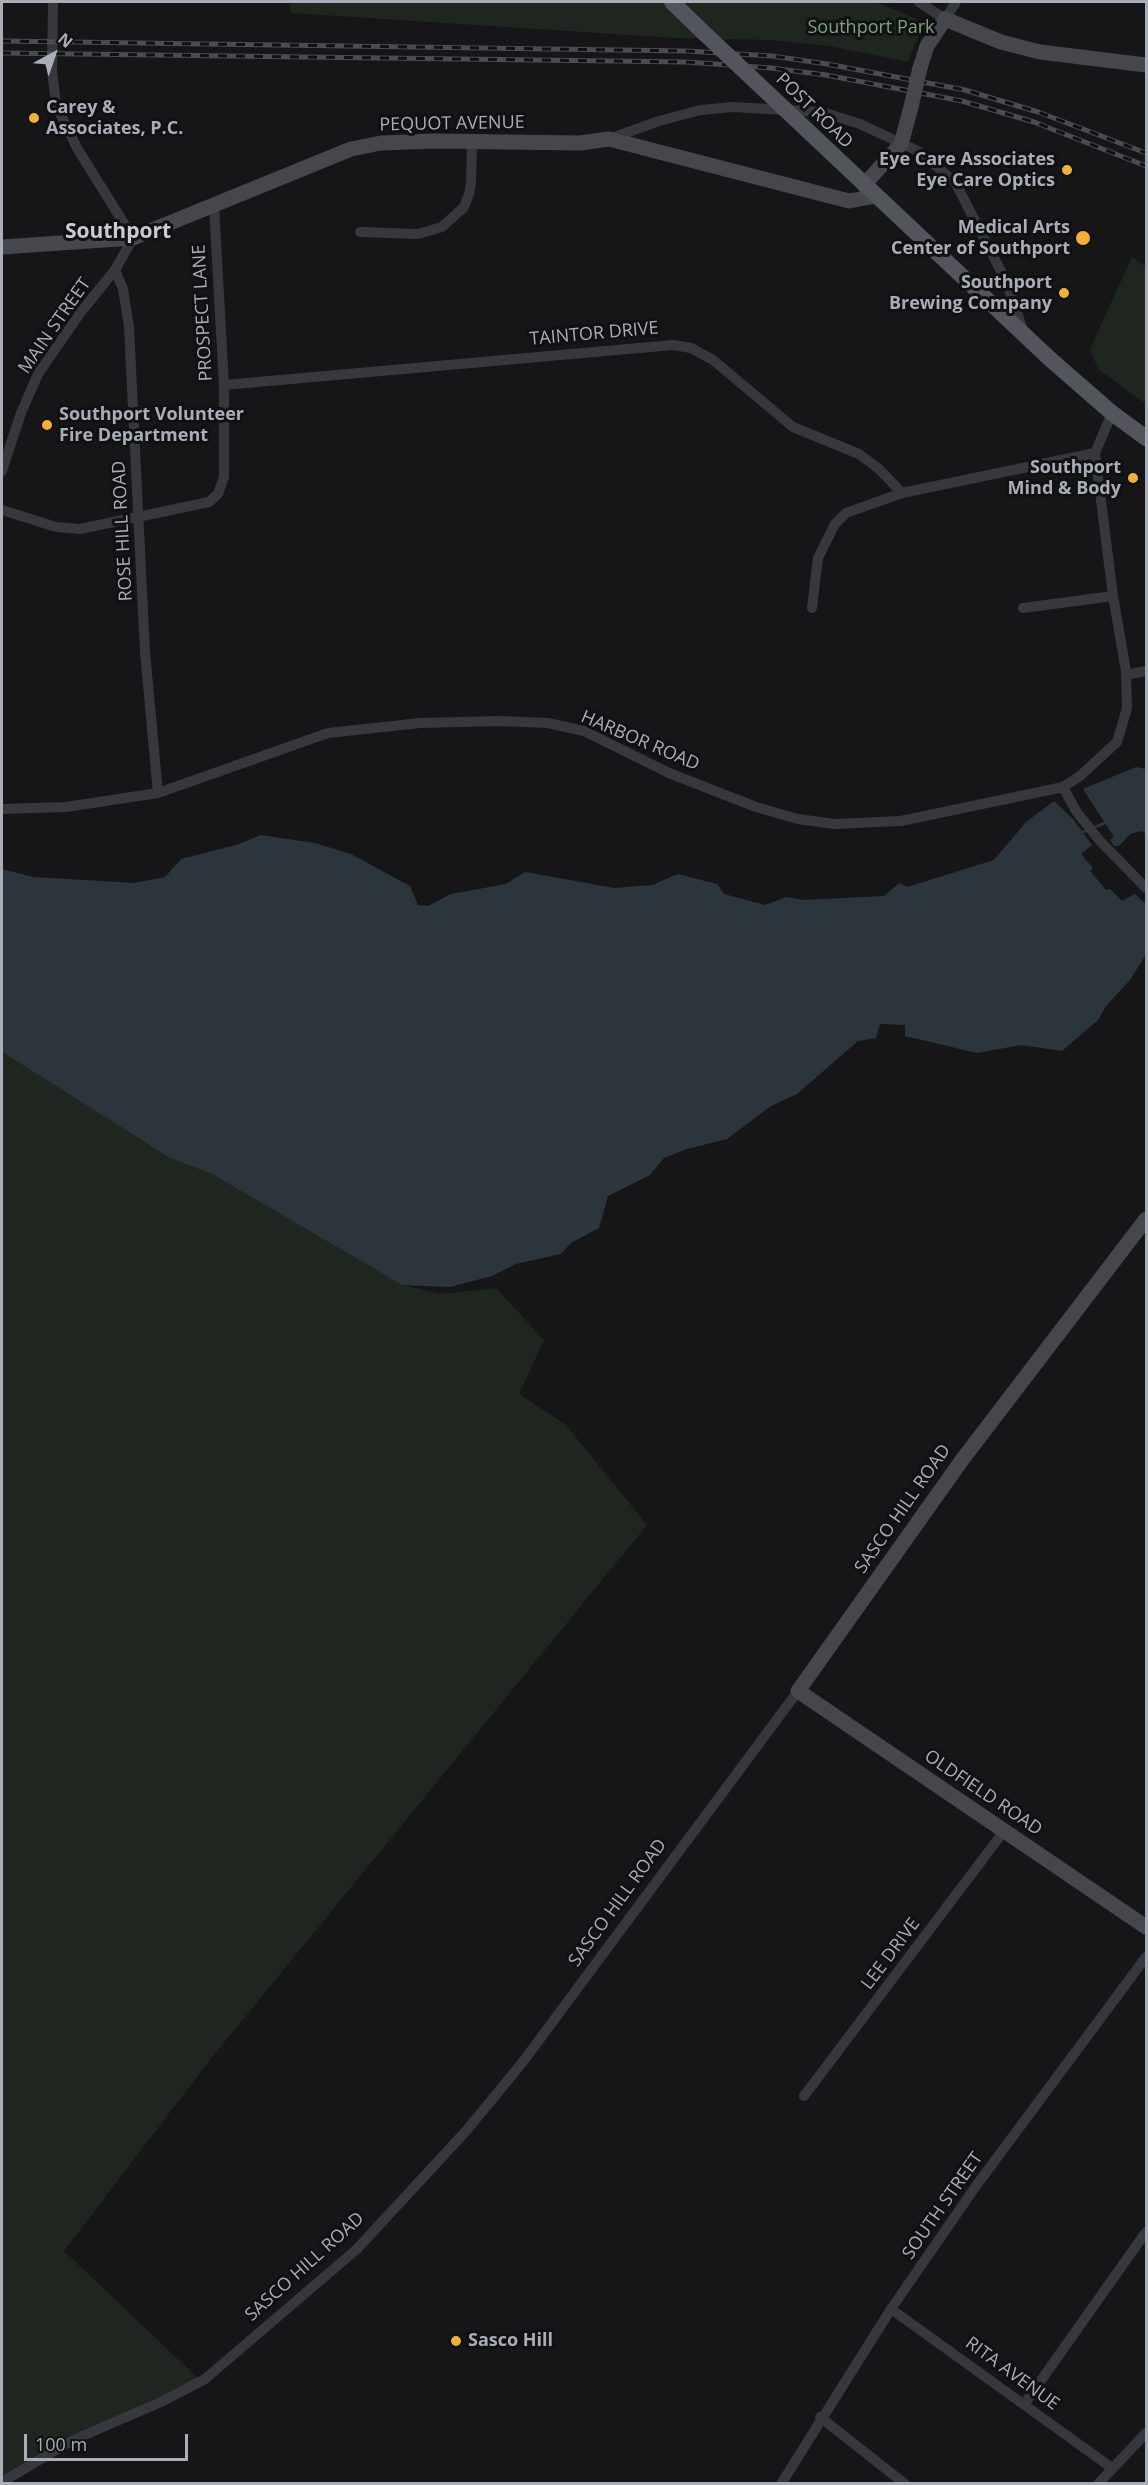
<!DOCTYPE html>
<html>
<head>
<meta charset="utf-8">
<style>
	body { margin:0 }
	#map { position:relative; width:1148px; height:2485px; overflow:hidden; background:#161618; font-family:"Open Sans",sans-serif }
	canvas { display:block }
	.frame { position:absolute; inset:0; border:3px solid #a8adb8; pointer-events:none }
	.north { position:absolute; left:24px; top:24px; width:60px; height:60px; -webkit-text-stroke:4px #111113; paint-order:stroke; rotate:40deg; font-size:16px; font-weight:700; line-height:24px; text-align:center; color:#a8adb8 }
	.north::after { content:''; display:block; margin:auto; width:21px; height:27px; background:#a8adb8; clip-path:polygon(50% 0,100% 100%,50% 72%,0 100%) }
	.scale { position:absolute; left:24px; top:2434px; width:164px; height:27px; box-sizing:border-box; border:3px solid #a8adb8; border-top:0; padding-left:8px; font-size:18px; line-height:21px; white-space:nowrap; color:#a8adb8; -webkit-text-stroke:4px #111113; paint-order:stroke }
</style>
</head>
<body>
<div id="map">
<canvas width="1148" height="2485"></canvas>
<div class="frame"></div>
<div class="north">N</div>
<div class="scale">100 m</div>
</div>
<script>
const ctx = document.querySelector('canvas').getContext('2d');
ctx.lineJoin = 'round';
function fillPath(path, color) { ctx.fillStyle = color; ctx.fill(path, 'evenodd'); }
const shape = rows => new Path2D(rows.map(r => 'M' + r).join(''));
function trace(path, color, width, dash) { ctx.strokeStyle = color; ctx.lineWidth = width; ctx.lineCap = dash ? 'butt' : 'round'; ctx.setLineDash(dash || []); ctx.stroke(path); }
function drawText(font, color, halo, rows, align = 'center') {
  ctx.font = font + ' "Open Sans",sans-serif'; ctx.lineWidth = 6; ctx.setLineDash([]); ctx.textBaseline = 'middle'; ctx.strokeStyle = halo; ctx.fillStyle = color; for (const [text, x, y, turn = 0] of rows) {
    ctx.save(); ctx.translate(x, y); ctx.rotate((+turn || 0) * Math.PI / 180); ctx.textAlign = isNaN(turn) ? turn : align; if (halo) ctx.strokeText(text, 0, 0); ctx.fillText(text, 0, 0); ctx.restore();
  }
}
fillPath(shape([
	[290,2,875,2,924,22,908,62,829,46,770,40,675,38,291,13],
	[1132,257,1146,267,1146,404,1098,369,1090,349],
	[2,1052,170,1158,212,1174,402,1285,441,1294,496,1288,544,1340,519,1394,566,1425,647,1525,209,2061,64,2251,199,2379,175,2393,69,2436,2,2477]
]), '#1e261f');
fillPath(shape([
	[1136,767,1146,769,1146,834,1142,831,1130,834,1119,846,1114,846,1110,840,1114,837,1083,789],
	[1054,801,1073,819,1092,845,1081,854,1093,868,1090,871,1106,890,1110,889,1122,901,1135,894,1146,904,1146,954,1130,980,1106,1006,1098,1020,1062,1051,1021,1045,977,1053,905,1036,905,1025,880,1024,876,1038,858,1041,797,1094,771,1106,727,1139,687,1149,664,1158,650,1175,608,1196,599,1228,571,1243,561,1254,516,1264,492,1276,450,1287,402,1285,212,1174,170,1158,2,1052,2,869,33,877,134,883,165,877,181,859,236,845,261,835,315,843,351,854,410,886,418,905,428,906,451,894,506,884,525,872,614,888,652,885,678,874,717,884,724,894,765,905,786,897,804,900,884,896,899,883,907,887,994,860,1026,822]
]), '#2c353c');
trace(shape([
	[1083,832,1105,823]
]), '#2c353c', 3);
trace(shape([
	[53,2,52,70,56,105,77,148,133,238,115,270,123,289,129,327,145,652,158,793],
	[919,2,945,19,956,2],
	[609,139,659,121,701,110,732,107,822,112,860,124,918,151,955,182,1006,281,1024,333],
	[360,232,418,234,442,227,464,207,469,194,471,183,472,141],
	[224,385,673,345,691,348,713,360,793,427,859,454,879,469,902,493,1095,453],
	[2,471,21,413,38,374,81,312,115,270],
	[2,510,56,527,80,529,209,502,218,494,224,477,224,385,214,206],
	[812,608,818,558,835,524,846,513,902,493],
	[1023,608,1113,596],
	[1126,675,1146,671],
	[1063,787,1080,776,1117,742,1127,708,1126,671,1113,596,1095,453,1112,413],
	[2,809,66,807,158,793,328,733,420,723,499,721,548,723,584,731,669,773,756,807,798,819,834,824,901,821,1063,787,1076,811,1100,841,1146,888],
	[804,2096,1004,1831],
	[891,2309,1112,2468],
	[1025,2403,1146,2232],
	[820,2417,905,2484],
	[2,2482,73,2440,161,2402,205,2379,357,2249,466,2131,522,2063,798,1691],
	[781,2484,891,2309,976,2186,1146,1957],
	[1098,2484,1146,2433]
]), '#37383d', 10);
trace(shape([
	[920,68,927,46,945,19,1001,42,1040,52,1146,65],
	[864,185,901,144,911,107],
	[2,247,133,238,351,149,381,143,435,141,580,143,609,139,849,201,876,196],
	[1146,1219,962,1460,798,1691,1146,1927]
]), '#45474d', 15);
trace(shape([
	[672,2,703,32],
	[808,131,1050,359,1112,413,1146,438]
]), '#53555c', 16);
const rail = shape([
	[2,41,687,51,772,56,827,64,965,90,1038,112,1146,153],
	[2,53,687,62,771,68,826,75,962,101,1034,122,1146,166]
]);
trace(rail, '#4a4c52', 5);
trace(rail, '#111113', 3, [9]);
trace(shape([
	[911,107,920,68]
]), '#45474d', 15);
trace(shape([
	[703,32,808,131]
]), '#53555c', 16);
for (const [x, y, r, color] of [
	[34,118,6,"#f2b134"],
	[1067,170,6,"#f2b134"],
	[1083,238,8,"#f2b134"],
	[1064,293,6,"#f2b134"],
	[47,425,6,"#f2b134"],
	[1133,478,6,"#f2b134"],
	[456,2341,6,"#f2b134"]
]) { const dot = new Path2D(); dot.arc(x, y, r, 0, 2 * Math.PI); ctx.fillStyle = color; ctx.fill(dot); trace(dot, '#111113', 2); }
drawText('18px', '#7fa381', '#111113', [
	["Southport Park",871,28]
]);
drawText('bold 18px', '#a8adb8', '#111113', [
	["Carey &",46,108,"left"],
	["Associates, P.C.",46,129,"left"],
	["Eye Care Associates",1055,160],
	["Eye Care Optics",1055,181],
	["Medical Arts",1070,228],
	["Center of Southport",1070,249],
	["Southport",1052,283],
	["Brewing Company",1052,304],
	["Southport Volunteer",59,415,"left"],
	["Fire Department",59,436,"left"],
	["Southport",1121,468],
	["Mind & Body",1121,489],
	["Sasco Hill",468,2341,"left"]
], 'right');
drawText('18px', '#a8adb8', '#111113', [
	["POST ROAD",814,111,44],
	["PEQUOT AVENUE",452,124,-1],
	["PROSPECT LANE",203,313,-93],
	["MAIN STREET",55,326,-55],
	["TAINTOR DRIVE",594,334,-5],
	["ROSE HILL ROAD",123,531,-93],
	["HARBOR ROAD",640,741,23],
	["SASCO HILL ROAD",903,1509,-55],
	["OLDFIELD ROAD",983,1793,34],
	["SASCO HILL ROAD",618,1903,-54],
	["LEE DRIVE",891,1954,-53],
	["SOUTH STREET",943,2206,-55],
	["SASCO HILL ROAD",305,2267,-42],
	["RITA AVENUE",1012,2374,36]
]);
drawText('bold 21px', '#c9ccd4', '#111113', [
	["Southport",118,232]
]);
</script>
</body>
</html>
